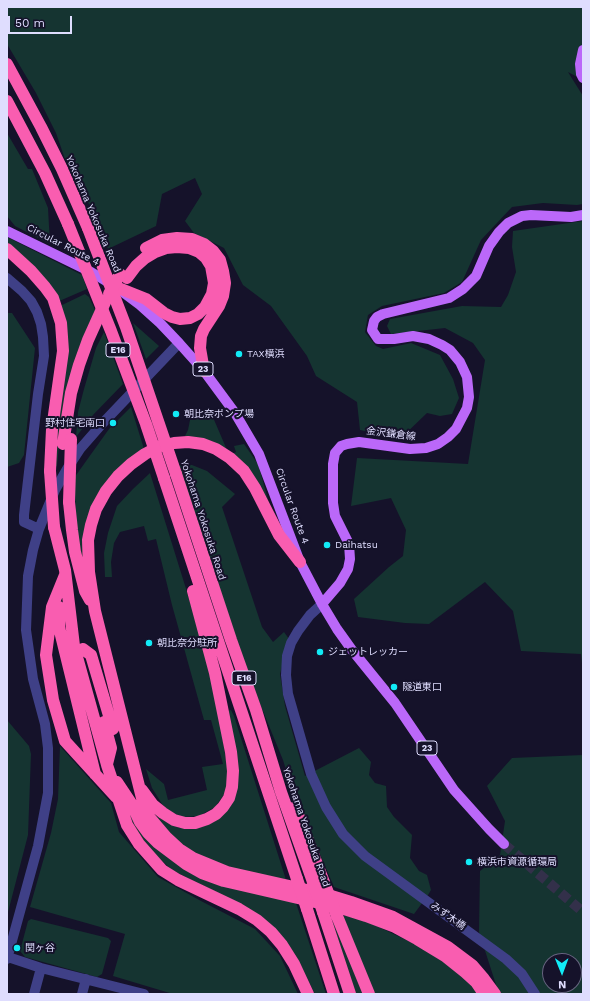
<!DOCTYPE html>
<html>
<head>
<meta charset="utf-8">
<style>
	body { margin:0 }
	#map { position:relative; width:590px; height:1001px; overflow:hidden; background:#15122a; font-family:"Work Sans",sans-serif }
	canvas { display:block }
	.frame { position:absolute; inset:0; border:8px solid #dfddfe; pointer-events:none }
	.north { position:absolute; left:542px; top:953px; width:40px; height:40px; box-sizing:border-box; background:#15122a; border:1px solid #66637f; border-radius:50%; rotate:179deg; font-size:11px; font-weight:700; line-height:16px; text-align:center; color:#dfddfe }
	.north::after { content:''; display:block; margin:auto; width:14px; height:18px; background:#11ebf6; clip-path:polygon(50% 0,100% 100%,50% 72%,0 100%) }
	.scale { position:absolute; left:8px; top:16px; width:64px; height:18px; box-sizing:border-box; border:2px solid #dfddfe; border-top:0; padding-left:5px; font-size:12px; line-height:14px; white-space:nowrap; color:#dfddfe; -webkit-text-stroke:3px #15122a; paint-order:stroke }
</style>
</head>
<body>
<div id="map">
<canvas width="590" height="1001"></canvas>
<div class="frame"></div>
<div class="north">N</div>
<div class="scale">50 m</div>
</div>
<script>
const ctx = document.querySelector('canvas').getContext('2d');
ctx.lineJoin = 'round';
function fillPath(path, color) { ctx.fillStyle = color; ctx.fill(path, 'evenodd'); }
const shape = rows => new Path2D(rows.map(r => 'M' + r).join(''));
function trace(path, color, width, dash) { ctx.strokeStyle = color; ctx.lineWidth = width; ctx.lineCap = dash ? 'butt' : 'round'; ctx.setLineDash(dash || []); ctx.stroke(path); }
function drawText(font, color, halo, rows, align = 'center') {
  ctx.font = font + ' "Work Sans","Noto Sans JP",sans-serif'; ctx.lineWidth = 4; ctx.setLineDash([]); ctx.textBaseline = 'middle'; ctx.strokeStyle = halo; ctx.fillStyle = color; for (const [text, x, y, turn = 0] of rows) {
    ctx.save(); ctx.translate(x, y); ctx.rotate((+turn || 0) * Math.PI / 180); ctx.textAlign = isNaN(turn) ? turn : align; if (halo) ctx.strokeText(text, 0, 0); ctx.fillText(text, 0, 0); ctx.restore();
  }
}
fillPath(shape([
	[7,7,583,7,583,80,568,72,583,96,583,204,577,205,543,203,512,207,481,240,462,282,444,293,382,306,368,315,365,332,376,346,383,349,411,343,440,355,453,379,459,398,452,414,440,416,427,413,400,439,360,430,357,402,316,376,307,356,271,306,243,285,224,248,194,233,185,221,202,194,195,178,162,194,156,226,108,249,82,188,65,159,56,133,36,93,7,44],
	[7,133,28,169,32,169,48,208,50,244,15,226,7,216],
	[583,221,583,673,581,654,521,651,513,611,485,582,429,624,405,623,358,617,354,599,389,567,403,556,406,530,391,498,351,506,357,458,468,464,485,360,473,343,445,328,391,334,387,326,390,319,462,306,501,307,508,295,516,272,512,247,513,231],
	[7,237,82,275,87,289,57,302,7,245],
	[85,294,89,297,96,312,62,417,57,466,54,468,60,306],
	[7,313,12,313,35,348,24,455,19,463,7,467],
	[133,323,159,346,146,359],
	[104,332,123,384,93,415,76,437,78,412,84,389,96,348],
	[131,407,144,449,99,494,85,577,77,531,74,478,109,429],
	[206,408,209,408,227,450,212,441,184,438,188,430,190,420],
	[244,444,258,464,269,503,232,454,236,452,234,446],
	[185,464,192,465,207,471,235,494,222,507,262,627,273,642,284,632,289,639,280,674,285,706,305,776,359,748,371,762,369,775,375,783,386,786,387,807,394,817,412,835,410,858,419,871,427,875,431,890,428,895,414,914,334,887,291,786,283,760,249,677,179,466],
	[150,473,201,637,218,710,228,773,226,792,215,807,199,816,183,817,169,811,162,804,152,788,146,769,164,784,168,800,207,790,202,767,223,764,211,720,204,720,172,605,156,539,148,541,144,526,120,532,114,543,111,562,112,577,105,577,104,553,108,533,117,506,133,489],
	[231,710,234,716,287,883,237,871,191,853,171,836,153,814,179,828,197,828,214,822,229,808,227,711],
	[7,720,29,746,31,754,28,835,7,916],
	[60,746,111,803,119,832,158,877,201,901,255,929,280,956,298,994,173,994,113,976,125,934,30,907,51,833,58,799],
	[583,755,583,994,499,994,479,932,480,871,500,855,505,821,487,786,512,758],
	[550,961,574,961,574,985,550,985],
	[125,802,138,826,296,903,326,994,315,994,295,954,220,894,172,870,147,847,133,824],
	[344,915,366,921,419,946,454,969,474,986,478,994,375,994,343,917],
	[31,919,108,938,111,941,102,974,97,977,25,957,20,951,28,921],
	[332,923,334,923,364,994,355,994]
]), '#153431');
trace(shape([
	[504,844,583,912]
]), '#33304a', 10, [10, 5]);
trace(shape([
	[7,278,22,291,31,301,37,312,41,324,43,337,44,356,38,394,24,515,24,522,39,529],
	[322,604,310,615,298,631,291,643,287,656,286,675,288,694,311,774,326,807,343,834,365,856,506,959,522,974,535,994],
	[8,957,41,968,144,994],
	[7,959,38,846,48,793,48,748,45,724,33,679,26,630,28,576,33,550,39,529,55,490,67,469,80,449,101,425,179,343],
	[34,994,41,968],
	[82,994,86,979]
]), '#3f4087', 10);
trace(shape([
	[583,50,580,64,581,74,583,78],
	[7,231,91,272,111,284],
	[124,293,140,305,160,323,179,343,204,371,235,413,259,454,300,562,322,604,337,629,352,650,395,703,454,790,489,829,504,844],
	[322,604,340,583,348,569,350,559,349,544,335,516,333,503,333,464,335,453,341,446,347,444,359,442,410,449,426,448,438,444,448,437,456,429,467,408,469,397,467,377,460,362,450,350,442,345,429,339,413,336,394,339,378,339,372,330,374,321,377,317,383,314,449,298,463,289,476,276,489,246,499,232,508,223,522,216,531,215,571,217,583,215]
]), '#bb68f9', 10);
trace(shape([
	[7,64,41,127,62,169,88,228],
	[7,101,45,173,68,224],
	[146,248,162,240,177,238,192,239,204,244,213,251,220,260,223,271,225,283,223,296,219,306,204,329,201,336,200,348,204,371],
	[7,249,31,271,45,287,53,298,61,323,63,351,52,429,50,471],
	[116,287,146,299,164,313,172,317,180,319,190,318,198,314,205,307,212,294,214,283,211,266,206,258,199,252,189,248,177,247,166,248,155,252,145,258,136,266,127,278],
	[63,444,71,393,79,365,88,340,106,300],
	[176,474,231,640,256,710,281,792,313,882],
	[164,478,297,879],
	[69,502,72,530,75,552,85,591,90,600],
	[54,527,65,570,74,646,107,765,127,825,139,844,162,870,178,880,239,909,257,920,271,932,282,945,294,964,308,994],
	[300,562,279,535,255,488,244,471,230,458,216,449,203,444,188,442,174,443,160,446,145,454,131,464,118,476,106,491,96,509,91,525,88,540,89,572,95,611,144,806,149,817,166,837,179,849,193,858,227,872,325,894,351,902,393,917,448,947,472,965,484,979,495,994],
	[65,575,52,607,46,655,53,700,65,741,116,797],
	[59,607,59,627,95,774],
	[83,649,91,655,113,729],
	[104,722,111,748,107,764],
	[117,782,131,803,140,822,148,833,158,843,186,864,202,873,224,881,341,908,366,916,395,927,417,939,445,956,465,972,476,982,484,994],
	[142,790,153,805,163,813,174,820,185,823,195,823,207,819,216,814,223,807,229,798,232,787,233,771,231,752,215,673,193,591],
	[295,807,325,885],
	[307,909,334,994],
	[323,912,350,994],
	[337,916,369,994]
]), '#f95db0', 12);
trace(shape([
	[68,224,111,331,146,424,164,478],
	[88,228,126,327,176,474],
	[109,294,120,274],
	[50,471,54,527],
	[69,502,71,439],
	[297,879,307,909],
	[313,882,323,912],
	[325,885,337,916]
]), '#f95db0', 12);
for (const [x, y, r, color] of [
	[239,354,4,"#11ebf6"],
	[176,414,4,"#11ebf6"],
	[113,423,4,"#11ebf6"],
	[327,545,4,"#11ebf6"],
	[149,643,4,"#11ebf6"],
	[320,652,4,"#11ebf6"],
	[394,687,4,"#11ebf6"],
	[469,862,4,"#11ebf6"],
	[17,948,4,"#11ebf6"]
]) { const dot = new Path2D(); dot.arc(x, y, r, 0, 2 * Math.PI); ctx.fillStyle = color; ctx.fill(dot); trace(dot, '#15122a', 1.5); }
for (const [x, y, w] of [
	[118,350,24],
	[203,369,20],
	[244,678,24],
	[427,748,20]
]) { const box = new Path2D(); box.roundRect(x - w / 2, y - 7, w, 14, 3); ctx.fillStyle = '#15122a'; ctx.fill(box); trace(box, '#dfddfe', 1); }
drawText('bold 9px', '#dfddfe', null, [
	["E16",118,350],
	["23",203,369],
	["E16",244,678],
	["23",427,748]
]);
drawText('10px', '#dfddfe', '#15122a', [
	["Yokohama Yokosuka Road",93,214,67],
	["Circular Route 4",63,245,27],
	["金沢鎌倉線",391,434,7],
	["Circular Route 4",292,506,70],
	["Yokohama Yokosuka Road",203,520,72],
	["Yokohama Yokosuka Road",306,827,71],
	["みず木橋",448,916,35]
]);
drawText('10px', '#dfddfe', '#15122a', [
	["TAX横浜",247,354],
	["朝比奈ポンプ場",184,414],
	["野村住宅南口",105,423,"right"],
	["Daihatsu",335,545],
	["朝比奈分駐所",157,643],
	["ジェットレッカー",328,652],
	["隧道東口",402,687],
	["横浜市資源循環局",477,862],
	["関ヶ谷",25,948]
], 'left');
</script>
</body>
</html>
